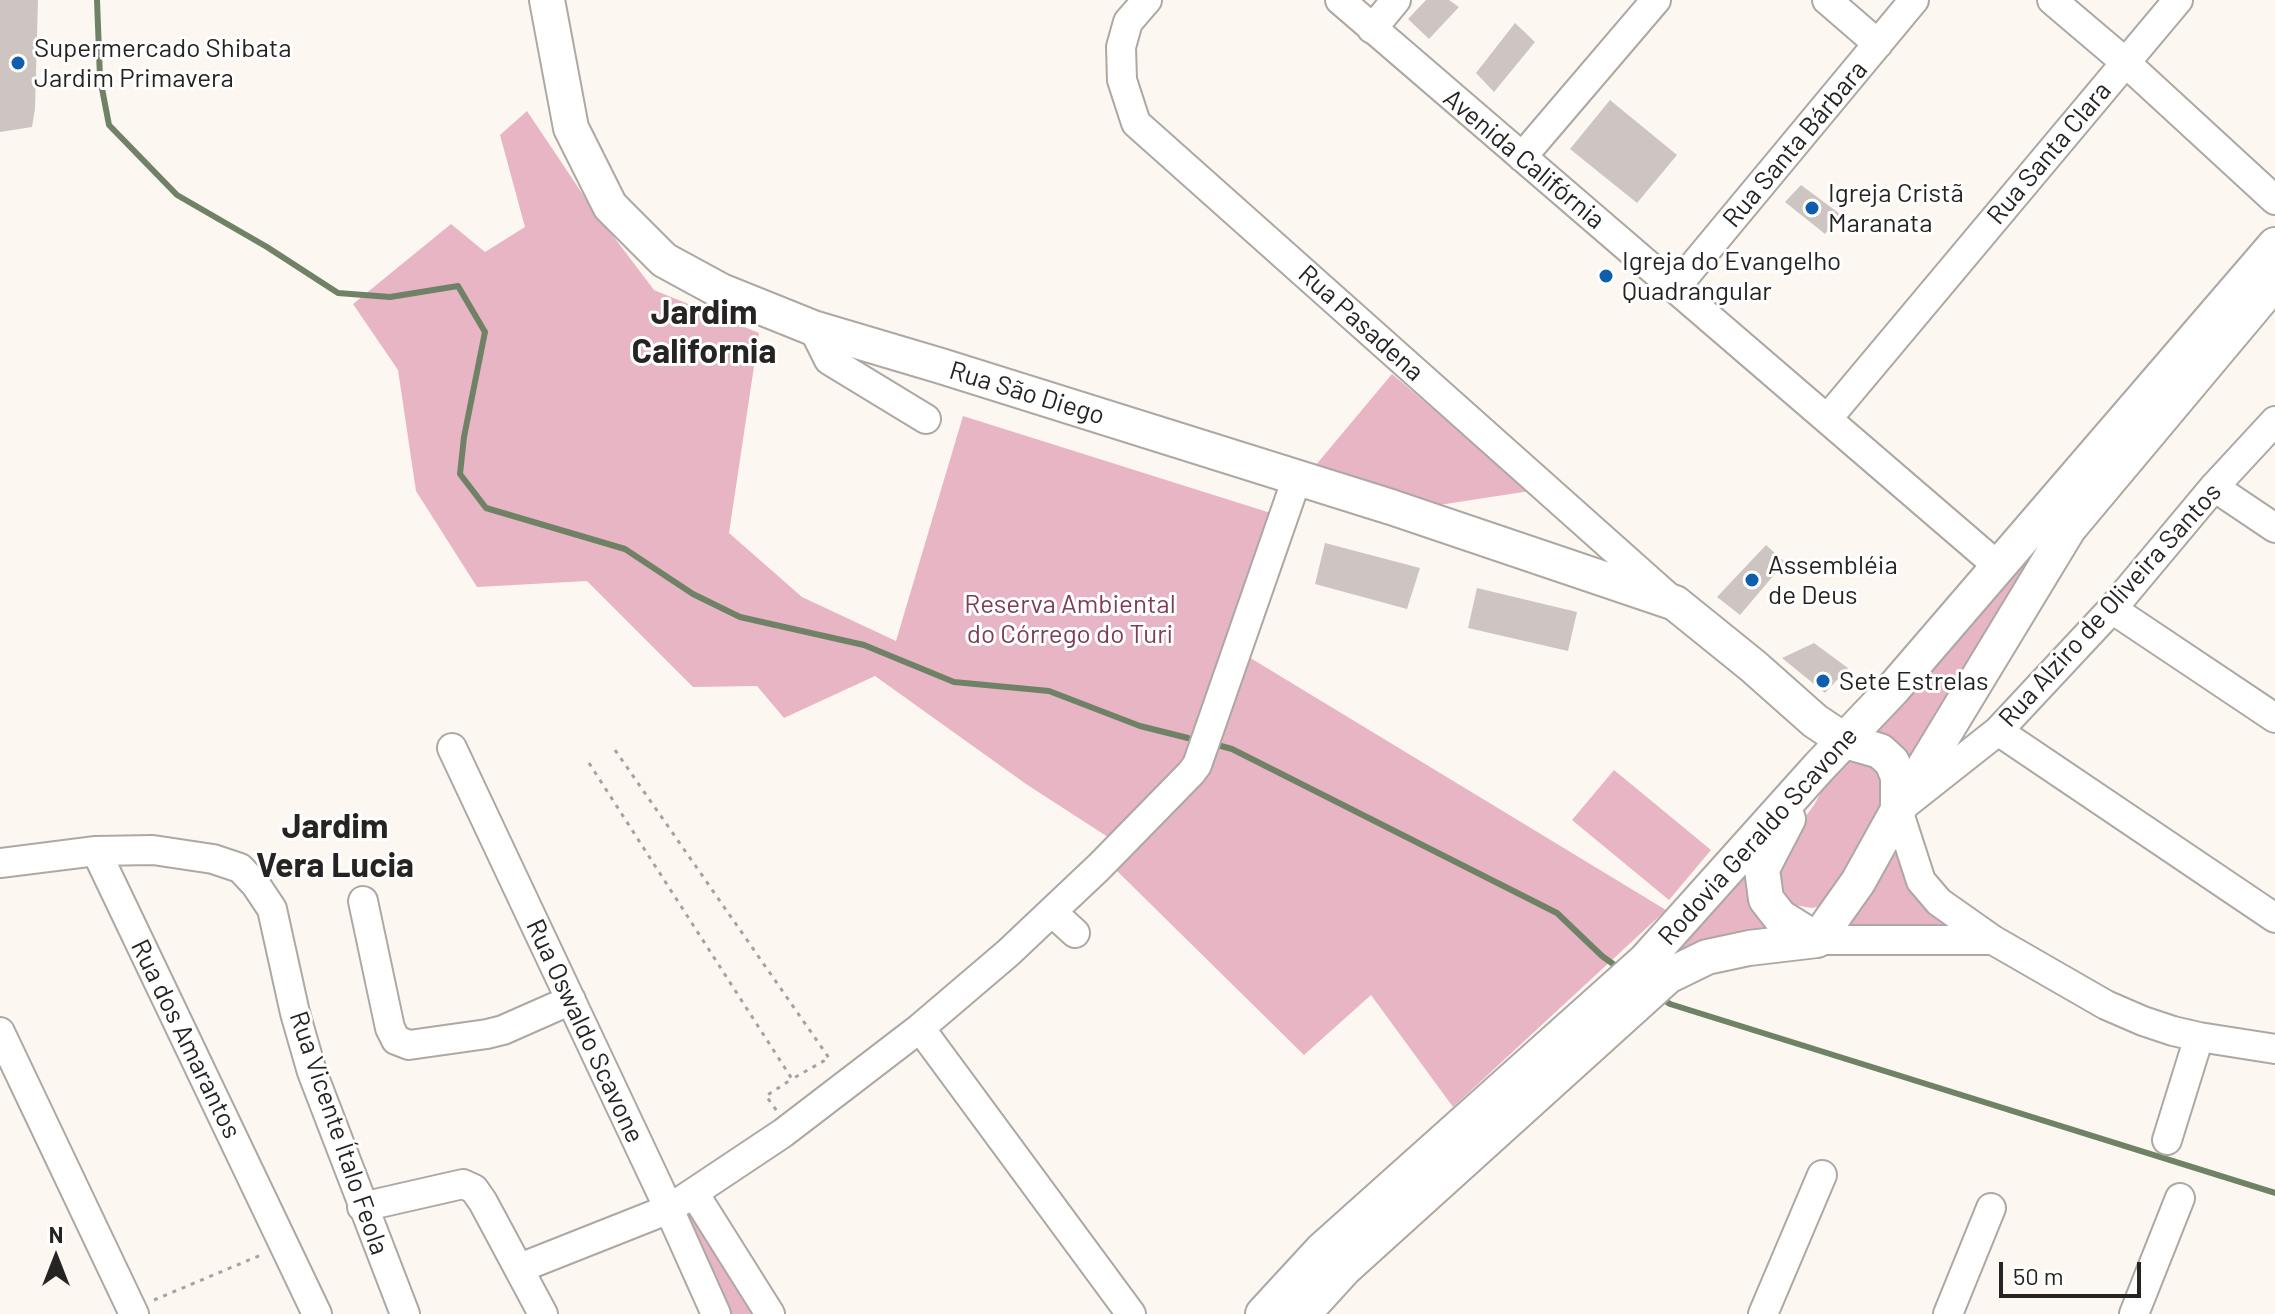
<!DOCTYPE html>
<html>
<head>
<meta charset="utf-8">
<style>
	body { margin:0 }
	#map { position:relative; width:2275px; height:1314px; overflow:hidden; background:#fdf7f1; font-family:Barlow,sans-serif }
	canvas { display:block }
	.north { position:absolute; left:16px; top:1218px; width:80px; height:80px; -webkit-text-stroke:6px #fff; paint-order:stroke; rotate:0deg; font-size:22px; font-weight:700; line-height:32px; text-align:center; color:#262422 }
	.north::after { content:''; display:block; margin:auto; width:28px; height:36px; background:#262422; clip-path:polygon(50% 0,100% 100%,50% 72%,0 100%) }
	.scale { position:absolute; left:1999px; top:1262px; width:142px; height:36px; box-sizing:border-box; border:4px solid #262422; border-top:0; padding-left:10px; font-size:24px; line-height:28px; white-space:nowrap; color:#262422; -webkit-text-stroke:6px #fff; paint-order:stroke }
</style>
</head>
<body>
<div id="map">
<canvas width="2275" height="1314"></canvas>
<div class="north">N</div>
<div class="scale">50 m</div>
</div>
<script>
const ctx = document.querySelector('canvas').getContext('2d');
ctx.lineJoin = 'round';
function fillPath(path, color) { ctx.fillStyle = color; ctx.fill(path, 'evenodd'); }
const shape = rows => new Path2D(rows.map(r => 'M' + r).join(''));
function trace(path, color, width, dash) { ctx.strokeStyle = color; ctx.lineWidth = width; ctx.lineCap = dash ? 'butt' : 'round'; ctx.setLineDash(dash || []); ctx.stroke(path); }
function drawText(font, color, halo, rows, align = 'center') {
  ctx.font = font + ' Barlow,sans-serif'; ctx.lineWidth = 6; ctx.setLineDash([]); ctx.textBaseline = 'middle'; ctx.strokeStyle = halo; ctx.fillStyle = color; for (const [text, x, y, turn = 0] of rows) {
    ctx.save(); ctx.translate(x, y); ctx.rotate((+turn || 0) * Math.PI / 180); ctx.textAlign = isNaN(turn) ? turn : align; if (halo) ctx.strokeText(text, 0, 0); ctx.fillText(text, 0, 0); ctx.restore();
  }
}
fillPath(shape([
	[527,111,592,208,654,290,759,333,729,533,802,597,896,641,963,416,1274,514,1229,645,1666,910,1453,1107,1371,995,1304,1055,1114,868,1111,839,1026,784,875,676,784,718,757,686,693,687,587,581,477,587,416,491,398,370,353,304,451,224,485,252,525,227,500,135],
	[1392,374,1530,491,1426,507,1315,466],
	[2037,544,2040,550,1913,778,1883,736,1872,730],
	[1854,758,1872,760,1891,785,1872,834,1822,906,1812,908,1794,905,1786,900,1775,887,1782,848,1814,805,1837,764],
	[1614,770,1711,850,1669,900,1572,820],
	[1900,848,1964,931,1835,929],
	[1750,862,1776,933,1656,972],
	[694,1193,770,1314,716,1314,669,1209]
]), '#e8b5c5');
trace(shape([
	[97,0,100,78,109,125,177,195,267,247,338,293,390,297,458,286,485,332,464,437,460,474,486,508,625,549,693,594,740,617,864,645,954,682,1049,691,1140,726,1188,738],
	[1221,746,1232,749,1557,913,1602,956,1620,969],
	[1661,998,1670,1004,2275,1193]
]), '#708266', 6);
fillPath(shape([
	[0,0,38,0,35,109,32,127,0,132],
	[1426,0,1449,0,1459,7,1429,39,1408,19],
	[1515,23,1535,42,1494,92,1476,73],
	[1610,100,1677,155,1637,203,1570,149],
	[1801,185,1840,214,1825,234,1785,202],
	[1325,543,1420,568,1407,609,1315,584],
	[1766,545,1785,562,1740,615,1717,597],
	[1477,588,1577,612,1568,651,1468,628],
	[1814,643,1848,668,1825,693,1782,658]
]), '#cec5c3');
const minor = shape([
	[1147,0,1128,22,1121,47,1122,80,1136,123,1669,598],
	[1340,0,1999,567],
	[1827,0,1878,44],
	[2052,0,2125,62,2275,200],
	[1372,29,1396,0],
	[1522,157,1656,0],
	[1675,288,1914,0],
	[813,328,829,360,926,419],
	[1828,418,2178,0],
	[2275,421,2214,487,2112,609,1998,731,1898,810,1921,881,1939,902,1993,940,2106,1005,2143,1021,2173,1031,2199,1037,2275,1049],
	[2214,487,2275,528],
	[2112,609,2275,718],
	[1998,731,2275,918],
	[452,748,669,1209,716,1314],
	[96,851,153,850,213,859,240,868,256,885,272,909,295,1013,312,1072,405,1314],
	[0,863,96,851,317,1314],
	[363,901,390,1028,396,1040,409,1045,487,1034,503,1030,571,1000],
	[1052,912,1075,933],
	[1817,940,1993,940],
	[920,1028,1131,1314],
	[0,1032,134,1314],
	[2167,1140,2199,1037],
	[694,1193,770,1314],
	[362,1207,463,1184,474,1189,483,1202,543,1314],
	[520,1268,669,1209,783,1133,920,1028,1008,953,1099,867,1191,773,1197,765,1297,478],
	[1763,1314,1822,1175],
	[1948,1314,1991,1208],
	[2134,1314,2180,1198]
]);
const major = shape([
	[547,0,571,128,610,206,664,260,721,291,813,328,941,366,1391,507,1675,603,1753,666,1815,721,1845,741,1880,751,1892,762,1898,777,1898,810],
	[1788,819,1762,869,1766,899,1780,917,1817,940],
	[1263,1314,1322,1250,1645,961,1819,767,1893,689,2275,245],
	[1303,1314,1344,1269,1668,976,1707,957,1749,948,1817,940,1858,882,1898,810,2069,528,2275,282]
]);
trace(minor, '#ada8a3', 32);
trace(major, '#ada8a3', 38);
trace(shape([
	[615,750,829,1058,792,1079],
	[589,763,792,1079,766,1096,777,1111],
	[154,1300,261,1255]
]), '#a7a29e', 3, [4, 6]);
trace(minor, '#fff', 28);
trace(major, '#fff', 34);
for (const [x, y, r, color] of [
	[18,63,8,"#0f5ead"],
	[1812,208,8,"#0f5ead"],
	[1606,276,8,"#0f5ead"],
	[1752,580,8,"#0f5ead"],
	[1823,681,8,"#0f5ead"]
]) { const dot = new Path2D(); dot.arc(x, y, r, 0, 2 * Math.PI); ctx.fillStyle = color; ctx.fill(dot); trace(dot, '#fff', 3); }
drawText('26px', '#262422', '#fff', [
	["Supermercado Shibata",34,48],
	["Jardim Primavera",34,78],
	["Igreja Cristã",1828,193],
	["Maranata",1828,223],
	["Igreja do Evangelho",1622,261],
	["Quadrangular",1622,291],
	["Assembléia",1768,565],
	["de Deus",1768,595],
	["Sete Estrelas",1839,681]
], 'left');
drawText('26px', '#262422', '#fff', [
	["Rua Santa Bárbara",1795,144,-50],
	["Rua Santa Clara",2049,153,-50],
	["Avenida Califórnia",1524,159,40],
	["Rua Pasadena",1361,323,42],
	["Rua São Diego",1027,393,17],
	["Rua Alziro de Oliveira Santos",2110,605,-48],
	["Rodovia Geraldo Scavone",1758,836,-48],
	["Rua Oswaldo Scavone",585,1031,65],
	["Rua dos Amarantos",186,1039,64],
	["Rua Vicente Ítalo Feola",339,1133,71]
]);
drawText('26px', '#7d3d55', '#fff', [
	["Reserva Ambiental",1070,604],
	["do Córrego do Turi",1070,634]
]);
drawText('bold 34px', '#262422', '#fff', [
	["Jardim",704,313],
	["California",704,352],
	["Jardim",335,827],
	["Vera Lucia",335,866]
]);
</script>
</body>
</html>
